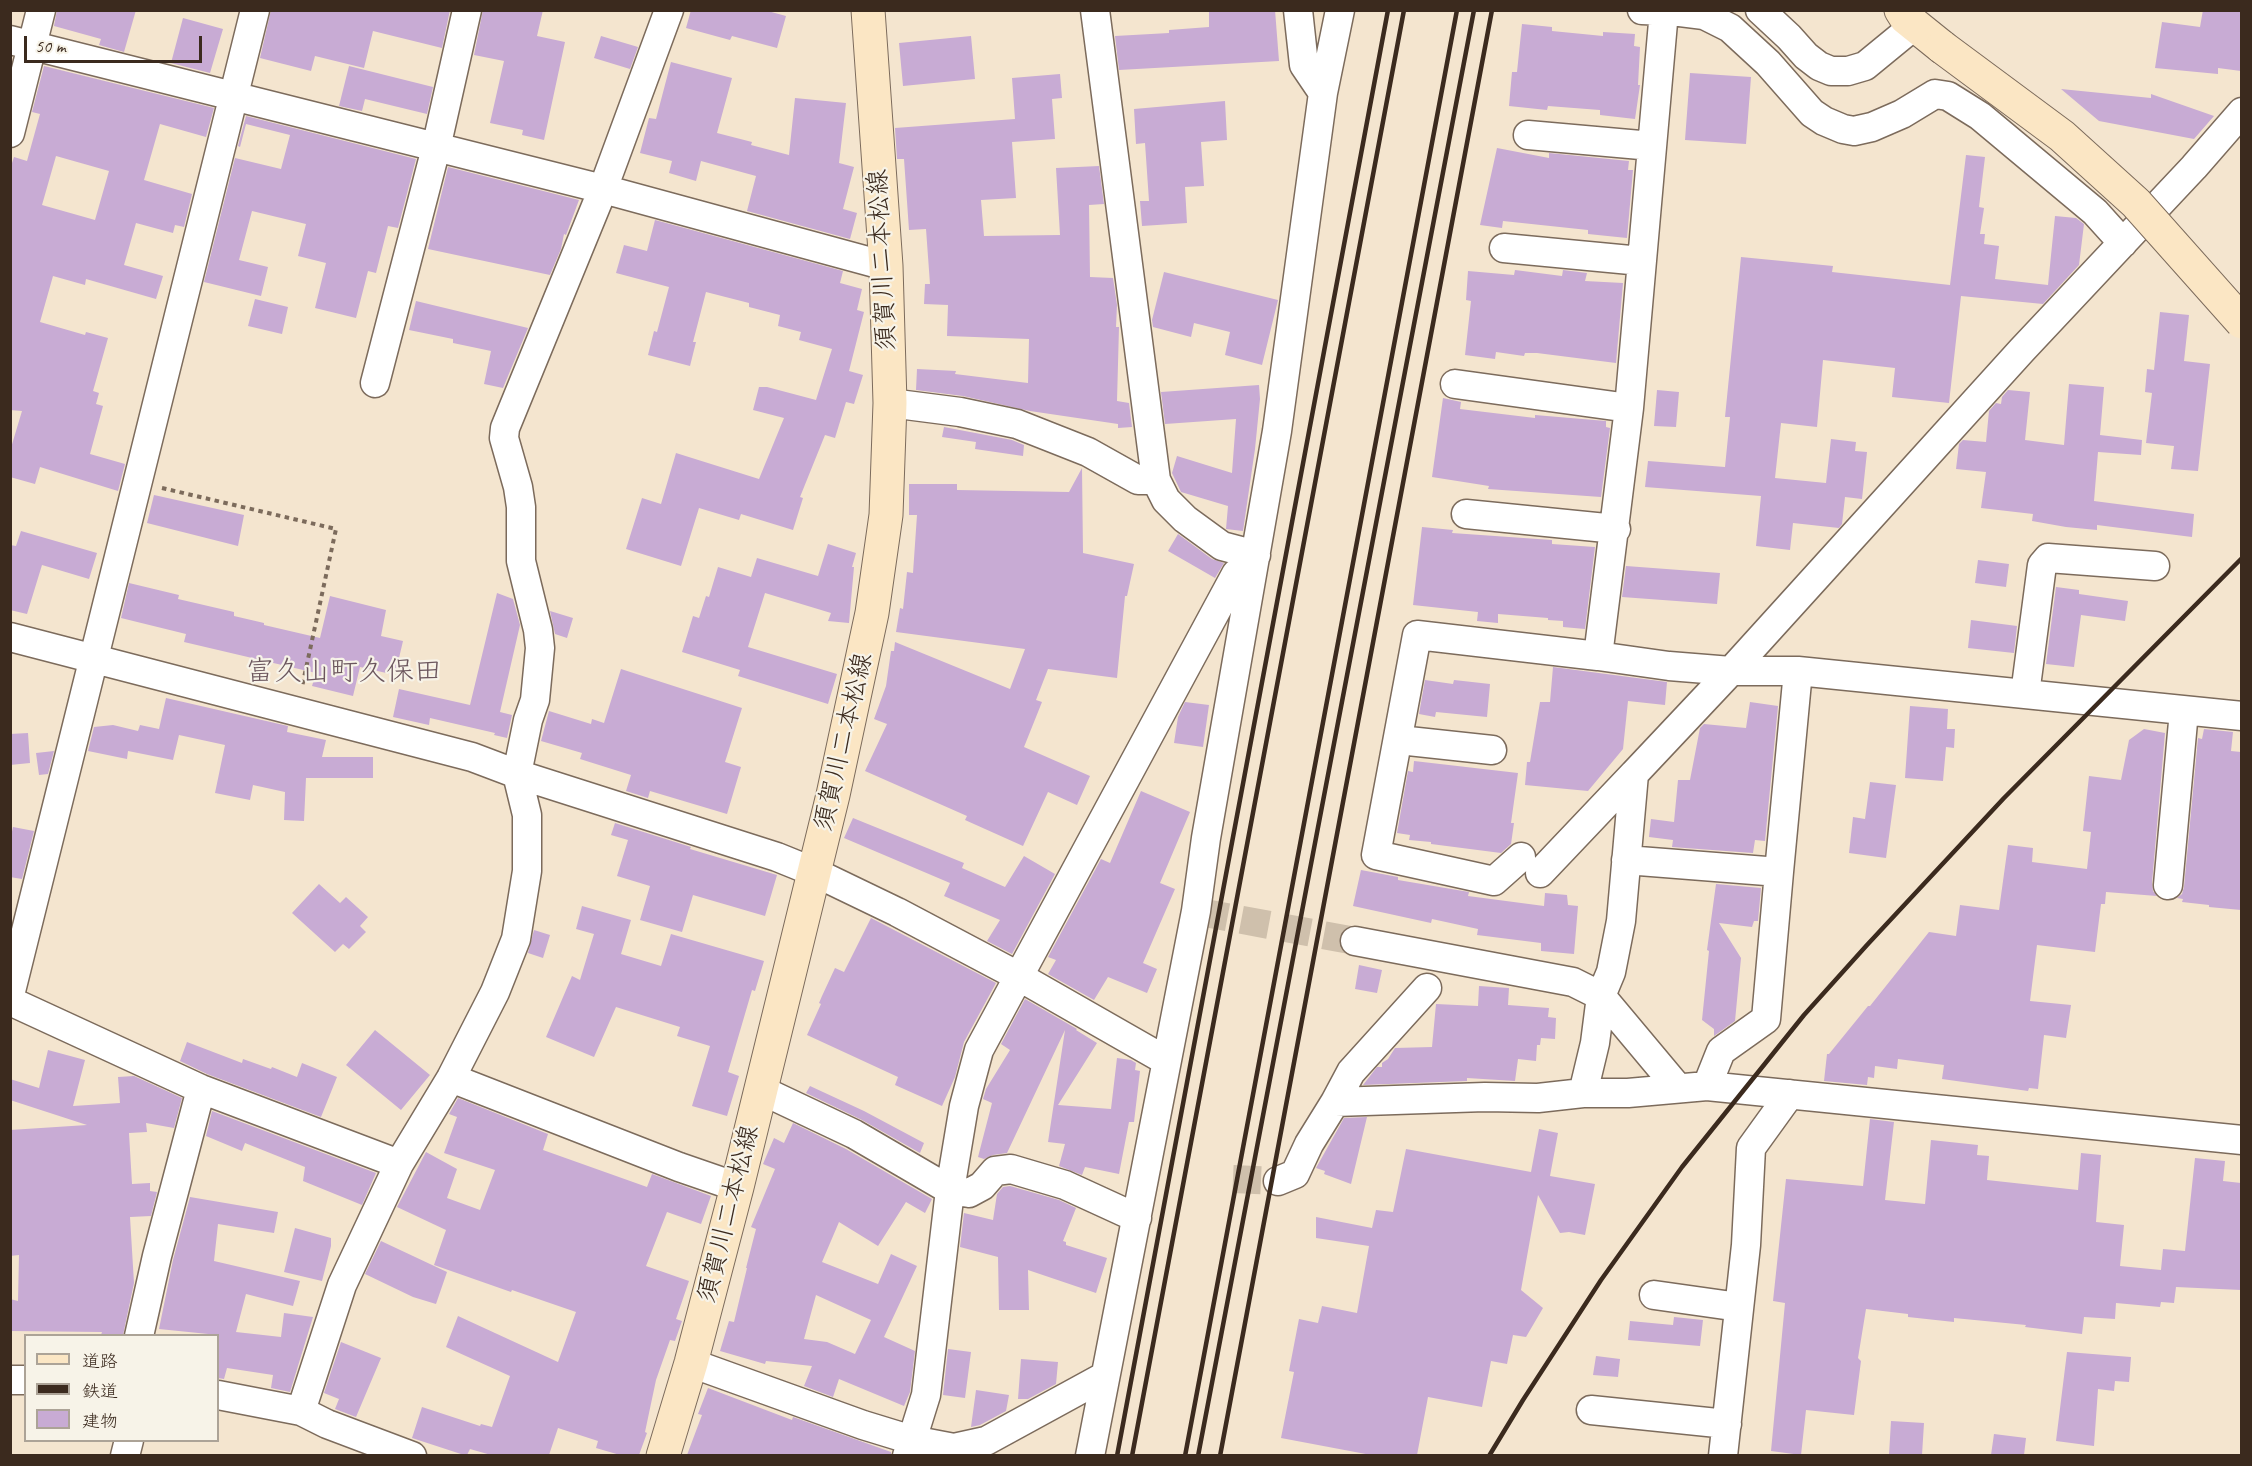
<!DOCTYPE html>
<html>
<head>
<meta charset="utf-8">
<style>
	body { margin:0 }
	#map { position:relative; width:2252px; height:1466px; overflow:hidden; background:#f4e5cf; font-family:Caveat,"Klee One",sans-serif }
	canvas { display:block }
	.frame { position:absolute; inset:0; border:12px solid #3b2a1e; pointer-events:none }
	.legend { position:absolute; left:24px; top:1334px; width:195px; height:108px; box-sizing:border-box; background:#f7f3e8; border:2px solid #aca397; margin:0; padding:8px 10px; list-style:none; font-size:18px; color:#3b2a1e }
	.legend li { display:flex; align-items:center; gap:12px; height:30px }
	.legend b { width:30px; border:2px solid #aca397 }
	.scale { position:absolute; left:24px; top:36px; width:178px; height:27px; box-sizing:border-box; border:3px solid #3b2a1e; border-top:0; padding-left:8px; font-size:18px; line-height:21px; white-space:nowrap; color:#3b2a1e; -webkit-text-stroke:4px #f7f3e8; paint-order:stroke }
</style>
</head>
<body>
<div id="map">
<canvas width="2252" height="1466"></canvas>
<div class="frame"></div>
<ul class="legend">
<li><b style="height:8px;background:#fbe6c4"></b>道路</li>
<li><b style="height:8px;background:#3b2a1e"></b>鉄道</li>
<li><b style="height:16px;background:#c8abd4"></b>建物</li>
</ul>
<div class="scale">50 m</div>
</div>
<script>
const ctx = document.querySelector('canvas').getContext('2d');
ctx.lineJoin = 'round';
function fillPath(path, color) { ctx.fillStyle = color; ctx.fill(path, 'evenodd'); }
const shape = rows => new Path2D(rows.map(r => 'M' + r).join(''));
function trace(path, color, width, dash) { ctx.strokeStyle = color; ctx.lineWidth = width; ctx.lineCap = dash ? 'butt' : 'round'; ctx.setLineDash(dash || []); ctx.stroke(path); }
function drawText(font, color, halo, rows, align = 'center') {
  ctx.font = font + ' Caveat,"Klee One",sans-serif'; ctx.lineWidth = 4.5; ctx.setLineDash([]); ctx.textBaseline = 'middle'; ctx.strokeStyle = halo; ctx.fillStyle = color; for (const [text, x, y, turn = 0] of rows) {
    ctx.save(); ctx.translate(x, y); ctx.rotate((+turn || 0) * Math.PI / 180); ctx.textAlign = isNaN(turn) ? turn : align; if (halo) ctx.strokeText(text, 0, 0); ctx.fillText(text, 0, 0); ctx.restore();
  }
}
fillPath(shape([
	[57,10,136,10,124,52,99,45,101,39,54,26],
	[271,10,450,10,442,48,373,31,364,68,315,56,311,71,260,58],
	[483,10,543,10,537,36,565,42,544,140,522,135,523,130,490,123,504,61,474,55],
	[691,10,764,10,786,16,777,48,732,36,730,40,686,28],
	[1209,10,1275,10,1279,61,1119,70,1115,36,1169,33,1169,30,1209,27],
	[2203,10,2241,10,2241,71,2218,68,2218,74,2155,68,2162,22,2200,27],
	[183,18,223,29,210,73,171,63],
	[1522,24,1552,27,1552,31,1603,36,1603,32,1635,34,1634,46,1640,47,1638,85,1640,85,1635,119,1600,115,1600,110,1548,106,1547,110,1509,106,1512,72,1517,72],
	[601,36,638,47,630,69,594,58],
	[971,36,975,79,903,86,899,43],
	[671,62,732,78,717,133,752,142,751,145,789,155,795,98,846,103,839,163,854,167,843,209,857,213,850,239,747,211,756,176,701,161,696,181,669,173,672,161,640,153,649,118,656,119],
	[44,66,214,108,206,137,160,124,144,180,192,194,184,227,175,225,173,233,136,223,124,265,163,276,156,299,86,279,85,285,53,276,40,322,85,335,86,332,108,338,93,391,99,393,96,404,103,406,90,454,125,464,118,491,40,467,35,484,10,477,10,451,22,411,10,410,10,169,14,157,27,161,40,114,32,112],
	[56,156,109,171,95,220,42,205],
	[349,66,433,87,427,114,365,99,362,111,339,106],
	[1690,73,1751,77,1746,144,1685,140],
	[1060,74,1062,98,1052,99,1055,139,1012,142,1016,198,981,200,984,236,1060,235,1056,168,1099,166,1104,204,1089,205,1090,277,1113,278,1117,305,1116,327,1119,327,1117,401,1129,403,1132,427,1118,428,1118,424,1030,411,963,396,916,390,917,369,956,371,955,374,1028,383,1029,339,947,336,948,305,924,304,925,284,930,284,926,229,909,230,904,159,897,159,895,128,1015,119,1012,78],
	[2061,89,2151,98,2151,94,2214,116,2194,139,2099,121],
	[1225,101,1227,140,1201,142,1204,186,1185,187,1187,223,1142,226,1140,201,1149,201,1145,143,1136,144,1134,109],
	[246,116,416,159,398,228,388,226,376,273,368,271,356,318,315,308,326,263,298,256,306,224,252,211,239,260,268,267,261,296,204,282,235,158,281,169,290,135,246,124,240,147,238,146],
	[1497,148,1549,158,1549,153,1629,161,1628,170,1633,170,1627,238,1588,234,1588,230,1503,221,1502,228,1480,225],
	[1966,155,1985,157,1979,207,1984,208,1980,234,1985,234,1984,244,1999,246,1995,279,2048,285,2055,216,2076,218,2084,224,2079,265,2043,304,1961,296,1949,403,1892,397,1895,368,1823,360,1817,427,1781,423,1775,478,1826,483,1831,439,1856,442,1855,451,1867,452,1862,499,1845,497,1842,524,1839,528,1793,523,1790,550,1756,546,1761,496,1645,487,1648,461,1725,467,1730,417,1725,417,1741,257,1833,266,1832,272,1950,285],
	[448,167,579,200,566,235,564,234,561,249,550,275,428,249],
	[655,220,843,271,840,283,862,289,857,310,864,312,849,371,863,375,854,404,846,402,835,438,825,435,800,497,803,498,793,530,741,514,739,520,699,508,681,566,626,549,642,498,661,504,676,453,759,479,784,418,753,410,759,387,767,387,816,400,832,349,799,340,801,332,778,326,780,315,749,307,749,303,706,292,693,342,696,342,690,366,648,355,654,331,657,332,669,287,616,273,624,245,647,251],
	[1515,270,1562,276,1563,270,1587,273,1585,281,1623,283,1616,363,1537,353,1525,353,1524,356,1496,352,1495,359,1465,355,1471,301,1466,300,1468,271,1514,275],
	[1164,272,1278,300,1262,365,1225,355,1230,332,1194,323,1191,337,1153,327,1152,320],
	[255,299,288,307,282,334,248,326],
	[416,301,528,328,503,388,484,384,491,351,453,343,453,339,409,330],
	[2160,312,2189,315,2184,361,2210,364,2198,471,2171,469,2174,446,2146,443,2152,393,2145,392,2147,369,2154,370],
	[2069,384,2104,387,2100,435,2142,440,2141,455,2098,452,2094,501,2194,514,2192,537,2097,525,2097,530,2066,527,2032,521,2033,514,1981,508,1986,472,1956,469,1959,444,1963,440,1986,442,1989,411,1996,403,2001,404,2002,397,2008,390,2030,392,2025,440,2064,445],
	[1259,385,1260,399,1255,449,1243,531,1226,529,1228,506,1181,492,1172,473,1177,456,1232,473,1236,419,1165,424,1161,392],
	[1657,390,1679,392,1676,427,1654,426],
	[1443,398,1461,402,1460,409,1535,418,1535,415,1606,421,1606,427,1610,428,1601,497,1488,489,1489,486,1432,477],
	[944,427,1012,440,1024,445,1023,456,975,449,976,442,942,437],
	[1082,468,1083,553,1134,564,1127,596,1125,596,1117,678,1048,669,1036,700,1042,702,1024,747,1090,776,1077,805,1048,792,1023,846,965,820,967,816,865,771,887,724,874,719,886,686,891,651,894,651,895,642,1010,689,1025,649,896,632,900,608,903,609,907,572,913,573,917,515,909,515,909,484,957,484,957,490,1069,492],
	[154,495,244,515,238,546,147,523],
	[1422,527,1453,530,1452,533,1552,540,1552,544,1595,547,1585,629,1563,627,1563,621,1548,620,1548,618,1498,614,1498,623,1477,621,1478,612,1413,605],
	[21,531,97,553,89,579,42,565,27,614,10,610,10,545,16,546],
	[1178,534,1212,559,1224,563,1215,578,1168,551],
	[828,544,856,553,852,567,854,567,849,623,828,621,831,613,765,593,748,647,837,674,828,704,738,676,740,670,682,652,693,616,699,618,706,596,709,597,718,567,751,577,757,558,818,576],
	[1978,560,2009,564,2006,587,1975,583],
	[1626,566,1720,573,1717,604,1622,597],
	[129,583,179,595,178,599,234,612,234,616,264,623,264,625,320,638,330,596,386,610,381,636,403,641,395,675,360,667,353,696,312,686,316,673,184,642,186,634,121,618],
	[2056,587,2079,590,2079,594,2128,601,2125,621,2081,615,2074,667,2046,664],
	[497,593,513,599,520,625,500,712,512,715,507,738,494,735,495,733,430,718,429,725,393,717,399,689,470,705],
	[550,611,573,618,567,638,555,634],
	[1971,620,2017,626,2014,653,1968,648],
	[1553,667,1667,682,1665,705,1628,701,1623,749,1588,791,1525,785,1527,762,1530,762,1540,702,1550,702],
	[621,669,742,708,725,762,741,767,727,814,650,791,648,798,626,791,631,775,580,759,582,753,541,741,549,711,591,724,592,719,604,723],
	[1425,680,1453,684,1454,680,1490,684,1487,717,1436,712,1435,717,1419,714],
	[166,698,288,726,287,732,326,740,322,757,373,757,373,778,306,778,304,821,284,820,285,792,253,785,250,800,215,793,225,745,179,735,173,760,128,751,127,759,88,751,94,727,113,725,138,731,140,725,159,729],
	[1185,702,1209,705,1203,747,1174,743,1178,717],
	[1750,702,1778,706,1765,841,1755,840,1753,853,1672,847,1673,840,1649,837,1651,819,1674,822,1678,780,1690,780,1700,728,1704,724,1746,728],
	[1910,706,1948,709,1947,729,1955,729,1954,748,1946,747,1943,781,1905,778],
	[2144,729,2165,733,2152,883,2153,891,2157,896,2106,892,2105,904,2101,904,2095,952,2037,945,2030,1001,2071,1005,2066,1038,2044,1035,2038,1089,2029,1088,2028,1091,1942,1079,1944,1065,1898,1059,1897,1069,1875,1066,1874,1078,1868,1077,1867,1085,1824,1081,1827,1054,1829,1054,1868,1006,1870,1006,1929,932,1956,936,1960,905,1999,910,2008,845,2033,848,2032,862,2087,869,2091,832,2083,831,2089,776,2121,780,2129,740],
	[2204,729,2233,732,2231,751,2241,752,2241,910,2209,907,2209,905,2182,902,2183,899,2177,898,2182,894,2184,887,2198,738,2202,739],
	[28,733,30,763,10,765,10,734],
	[54,751,48,774,39,775,36,753],
	[1414,761,1518,773,1511,823,1514,823,1511,844,1501,853,1431,844,1431,842,1409,840,1410,835,1397,833,1408,771,1413,772],
	[1870,782,1896,785,1886,858,1849,853,1853,817,1865,819],
	[1141,791,1190,812,1160,883,1175,889,1143,963,1157,969,1147,993,1108,977,1094,1000,1048,974,1056,960,1048,957,1101,859,1110,863],
	[853,818,964,863,962,868,1005,887,1024,856,1055,874,1012,954,987,941,1000,920,944,896,950,883,844,838],
	[615,823,691,847,690,849,777,875,765,916,693,895,682,932,640,920,650,886,617,876,628,840,611,835],
	[13,827,34,831,22,879,10,877,10,841],
	[1361,870,1398,877,1398,880,1469,892,1468,896,1544,906,1545,893,1567,895,1568,905,1578,906,1574,954,1541,951,1541,943,1477,935,1478,929,1432,919,1431,923,1353,906],
	[319,884,340,903,346,897,368,917,360,926,366,932,349,949,343,944,335,952,292,913],
	[1716,884,1761,888,1758,921,1754,921,1752,927,1719,923,1741,958,1735,1021,1714,1036,1714,1029,1702,1020,1709,951,1707,950],
	[582,906,631,920,621,954,661,966,671,934,764,961,755,991,752,990,728,1072,739,1076,727,1116,692,1106,710,1046,677,1036,680,1027,616,1007,594,1057,546,1037,572,976,580,980,594,934,576,929],
	[871,918,996,983,964,1042,955,1077,942,1106,895,1085,898,1077,807,1035,821,1004,819,1003,822,996,835,968,844,972],
	[534,930,550,935,543,958,528,953],
	[1359,965,1382,970,1377,993,1355,989],
	[1479,986,1509,988,1508,1005,1549,1008,1548,1017,1556,1018,1555,1039,1541,1038,1540,1045,1537,1045,1536,1061,1518,1059,1515,1081,1467,1078,1467,1081,1363,1085,1377,1067,1382,1067,1382,1063,1388,1059,1395,1048,1432,1047,1436,1004,1478,1006],
	[1025,999,1077,1029,1076,1030,1097,1043,1058,1105,1111,1109,1117,1058,1131,1060,1136,1063,1135,1070,1140,1071,1134,1122,1129,1122,1119,1174,1085,1167,1082,1175,1059,1166,1065,1144,1048,1142,1065,1030,1007,1153,993,1155,984,1159,978,1157,992,1103,983,1099,986,1089,1010,1050,1001,1044],
	[375,1030,430,1075,401,1110,346,1065],
	[187,1042,242,1063,243,1059,271,1069,272,1067,297,1077,302,1063,337,1077,321,1117,207,1074,180,1061],
	[48,1050,85,1060,73,1106,120,1103,118,1077,134,1076,182,1098,174,1128,146,1123,147,1132,129,1133,132,1184,150,1183,150,1191,157,1192,151,1216,130,1217,134,1283,123,1335,101,1335,102,1332,10,1331,10,1299,18,1301,19,1255,10,1256,10,1130,87,1125,10,1100,10,1079,39,1088],
	[810,1086,864,1111,924,1143,920,1153,862,1120,806,1093],
	[458,1098,548,1134,543,1150,647,1187,652,1174,711,1196,701,1224,667,1212,646,1266,689,1281,676,1319,682,1321,675,1341,670,1340,656,1380,645,1432,647,1433,639,1455,620,1455,596,1448,598,1441,558,1428,549,1455,491,1455,470,1449,467,1455,464,1455,412,1438,422,1407,480,1426,481,1424,492,1427,510,1376,446,1347,458,1316,558,1362,576,1312,512,1290,511,1292,434,1265,446,1230,397,1207,426,1152,457,1169,447,1198,480,1210,495,1170,444,1153,457,1117,449,1114],
	[212,1111,376,1173,362,1205,303,1181,305,1167,245,1143,242,1151,206,1136],
	[1367,1117,1351,1184,1324,1174,1325,1171,1316,1168,1344,1118],
	[1870,1119,1894,1122,1885,1200,1925,1204,1931,1140,1978,1145,1977,1155,1989,1156,1987,1180,2078,1190,2081,1153,2101,1155,2096,1222,2124,1225,2120,1266,2161,1270,2163,1249,2185,1251,2195,1158,2225,1161,2223,1181,2241,1183,2241,1290,2176,1287,2174,1303,2161,1302,2160,1307,2116,1303,2115,1319,2084,1317,2082,1334,2025,1327,2026,1325,1954,1318,1954,1322,1908,1317,1908,1314,1866,1309,1858,1358,1861,1361,1854,1415,1806,1410,1801,1455,1771,1451,1785,1303,1773,1301,1786,1179,1863,1186],
	[793,1123,846,1149,932,1199,925,1213,906,1202,878,1246,839,1222,822,1262,878,1284,891,1254,917,1266,884,1337,915,1351,910,1392,904,1406,839,1379,833,1397,804,1386,812,1366,766,1361,765,1364,720,1351,729,1321,734,1322,747,1268,746,1268,756,1229,751,1227,775,1169,763,1164,774,1138,784,1143],
	[816,1295,871,1320,855,1354,827,1342,804,1339],
	[1539,1129,1558,1133,1550,1176,1595,1184,1585,1235,1569,1232,1560,1233,1538,1195,1521,1290,1543,1308,1526,1337,1513,1335,1507,1364,1491,1361,1482,1407,1428,1397,1417,1455,1371,1455,1281,1438,1294,1372,1289,1371,1299,1319,1318,1323,1322,1306,1357,1313,1369,1246,1316,1238,1316,1217,1372,1228,1376,1210,1393,1212,1406,1149,1531,1172],
	[1010,1186,1059,1200,1076,1208,1063,1241,1066,1242,1066,1245,1107,1258,1096,1293,1028,1270,1029,1310,999,1310,998,1257,960,1247,964,1213,993,1220,997,1194,1003,1187],
	[190,1197,278,1212,274,1233,218,1224,214,1261,300,1281,293,1306,246,1294,236,1332,281,1337,284,1313,313,1317,290,1392,271,1388,273,1375,227,1368,224,1379,218,1378,218,1335,159,1329,173,1260],
	[295,1228,331,1238,331,1246,322,1281,284,1272],
	[381,1241,447,1272,436,1304,413,1297,365,1274],
	[1674,1317,1703,1320,1700,1346,1628,1340,1630,1321,1673,1325],
	[341,1342,381,1358,356,1417,335,1409,339,1399,324,1393],
	[948,1349,971,1352,965,1398,943,1395],
	[2067,1352,2131,1357,2129,1382,2115,1381,2114,1391,2098,1389,2094,1446,2056,1441],
	[1596,1356,1620,1359,1618,1377,1593,1375],
	[1021,1359,1058,1362,1056,1384,1028,1399,1018,1399],
	[708,1388,792,1420,793,1417,891,1452,891,1455,687,1455,702,1415,698,1414],
	[976,1390,1009,1395,1006,1411,980,1425,971,1427],
	[1891,1421,1924,1423,1922,1455,1889,1455],
	[1994,1434,2026,1438,2024,1455,1991,1455]
]), '#c8abd4');
trace(shape([
	[1200,912,1355,941],
	[1233,1179,1278,1181]
]), '#cfc0ac', 28, [28, 14]);
const street = shape([
	[1095,10,1156,480,1166,500,1185,519,1222,546,1256,555],
	[1298,10,1304,65,1323,93],
	[1664,10,1704,15,1730,28,1768,63,1812,113,1824,121,1843,129,1854,131,1872,127,1902,114,1935,94,1948,96,1980,116,2095,212,2123,243],
	[1760,10,1789,37,1806,56,1819,66,1831,71,1848,71,1865,66,1915,25],
	[10,40,603,189,886,266],
	[10,133,41,10],
	[1528,135,1652,146],
	[1504,248,1641,261],
	[375,383,436,148,467,10],
	[1455,384,1629,408,1598,656],
	[890,403,960,412,1017,424,1088,452,1138,480,1156,480],
	[1629,408,1664,11,1642,10],
	[1466,514,1616,529],
	[10,637,472,757,517,774,777,857,814,872,897,912,1018,976,1165,1060],
	[2025,694,2042,565,2048,558,2155,566],
	[1399,740,1492,750],
	[1521,857,1494,881,1376,855,1417,635,1598,656,1669,666,1731,671,1798,671,2242,716],
	[1626,860,1779,872,1798,671],
	[1540,873,1634,774],
	[2168,885,2184,711],
	[1355,941,1573,982,1601,996,1678,1088],
	[10,995,255,10],
	[10,1001,201,1089,399,1164],
	[451,1078,679,1167,737,1187],
	[1707,1086,1721,1051,1766,1019,1779,872],
	[761,1090,854,1134,950,1190,969,1193,982,1186,995,1171,1011,1169,1065,1185,1137,1218],
	[1583,1093,1595,1043,1601,996,1611,972,1621,921,1634,774,1731,671,2022,350,2194,167,2242,112],
	[1335,1102,1351,1072,1427,988],
	[1278,1181,1295,1174,1309,1144,1335,1102,1485,1097,1538,1098,1583,1093,1628,1093,1707,1086,2242,1140],
	[1654,1295,1739,1307],
	[139,1336,157,1256,201,1089],
	[691,1363,863,1425,912,1440,954,1448,986,1441,1105,1376],
	[10,1380,26,1380],
	[218,1395,301,1411,327,1424,412,1456],
	[1591,1410,1727,1424],
	[301,1411,342,1285,399,1164,451,1078,495,992,516,939,527,871,527,815,517,774,528,720,535,700,540,648,538,630,521,561,521,507,518,487,504,438,505,428,603,189,669,10],
	[125,1456,129,1440],
	[907,1456,926,1395,950,1190,964,1106,979,1050,1236,574,1256,555],
	[1090,1456,1196,911,1206,838,1277,431,1323,93,1340,10],
	[1723,1456,1746,1245,1751,1148,1790,1094]
]);
const secondary = shape([
	[1901,10,1906,18,1942,47],
	[663,1456,691,1363,737,1187,833,795,872,613,886,515,890,403,886,266,868,10]
]);
trace(street, '#7c6b5c', 31);
trace(secondary, '#7c6b5c', 35);
trace(shape([
	[162,488,336,529,302,687]
]), '#7c6b5c', 4, [4.5, 4.5]);
trace(street, '#fff', 28);
trace(secondary, '#fbe6c4', 33);
trace(shape([
	[1117,1456,1388,10],
	[1132,1456,1404,10],
	[1185,1456,1457,10],
	[1198,1456,1474,10],
	[1220,1456,1492,10],
	[1489,1456,1523,1400,1601,1280,1682,1167,1804,1015,1867,945,2004,798,2242,558]
]), '#3b2a1e', 4.5);
const secondaryBridge = shape([
	[1942,47,2062,136,2136,203,2242,322]
]);
trace(secondaryBridge, '#7c6b5c', 35, []);
trace(secondaryBridge, '#fbe6c4', 33);
drawText('26px', '#3b2a1e', '#f7f3e8', [
	["須賀川二本松線",883,260,-93],
	["須賀川二本松線",844,742,-77],
	["須賀川二本松線",729,1214,-76]
]);
drawText('28px', '#6c575e', '#f7f3e8', [
	["富久山町久保田",344,673]
]);
</script>
</body>
</html>
